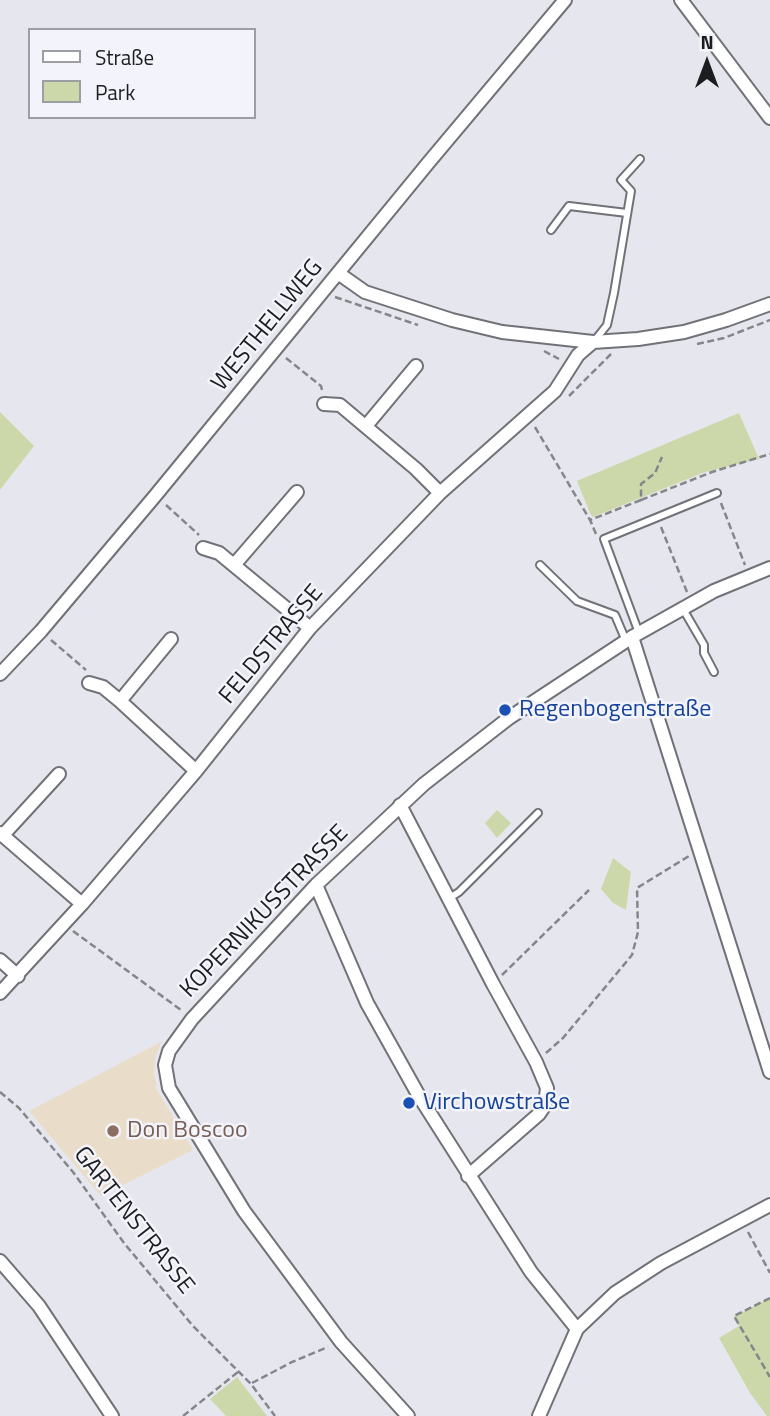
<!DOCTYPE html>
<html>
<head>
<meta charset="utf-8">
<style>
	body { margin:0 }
	#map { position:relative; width:770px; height:1416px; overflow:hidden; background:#e6e7ee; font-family:"Titillium Web",sans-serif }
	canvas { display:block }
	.legend { position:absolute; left:28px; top:28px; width:228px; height:91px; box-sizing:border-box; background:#f3f4fb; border:2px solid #9d9ea3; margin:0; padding:9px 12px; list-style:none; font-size:21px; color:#1c1d1f }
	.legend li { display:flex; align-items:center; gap:14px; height:35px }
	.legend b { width:35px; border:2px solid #9d9ea3 }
	.north { position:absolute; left:672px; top:28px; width:70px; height:70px; -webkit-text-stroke:5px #f3f4fb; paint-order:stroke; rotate:0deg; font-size:19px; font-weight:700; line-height:28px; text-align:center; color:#1c1d1f }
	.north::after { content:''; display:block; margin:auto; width:24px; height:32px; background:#1c1d1f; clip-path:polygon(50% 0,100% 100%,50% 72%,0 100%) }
</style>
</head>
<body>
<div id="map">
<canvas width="770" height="1416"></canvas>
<ul class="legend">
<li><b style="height:9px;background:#fff"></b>Straße</li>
<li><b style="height:19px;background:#cdd8aa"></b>Park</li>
</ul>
<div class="north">N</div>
</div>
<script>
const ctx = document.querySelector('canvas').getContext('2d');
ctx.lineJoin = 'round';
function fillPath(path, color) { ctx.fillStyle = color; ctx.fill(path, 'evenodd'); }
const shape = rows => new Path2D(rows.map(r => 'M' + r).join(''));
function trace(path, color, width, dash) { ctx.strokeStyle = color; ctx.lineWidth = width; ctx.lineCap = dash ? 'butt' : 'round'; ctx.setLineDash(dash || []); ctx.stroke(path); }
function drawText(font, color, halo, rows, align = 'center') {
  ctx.font = font + ' "Titillium Web",sans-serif'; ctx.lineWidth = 5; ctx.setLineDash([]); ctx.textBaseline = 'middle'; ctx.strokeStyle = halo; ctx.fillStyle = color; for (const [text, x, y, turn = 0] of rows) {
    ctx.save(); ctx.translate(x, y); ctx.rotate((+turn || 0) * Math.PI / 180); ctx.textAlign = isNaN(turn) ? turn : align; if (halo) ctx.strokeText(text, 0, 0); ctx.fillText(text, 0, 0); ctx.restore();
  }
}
fillPath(shape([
	[161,1042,155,1060,154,1073,157,1090,193,1150,101,1196,29,1111]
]), '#e9dcc8');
fillPath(shape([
	[0,412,34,446,0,490],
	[739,413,759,459,705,472,593,517,590,513,577,481],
	[497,810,511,823,497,838,485,823],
	[613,858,631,872,626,910,613,903,601,889],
	[770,1298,770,1416,767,1416,750,1393,719,1338,739,1326,734,1316],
	[237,1377,267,1416,226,1416,210,1399]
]), '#cdd8aa');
const service = shape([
	[551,230,569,206,627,213],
	[595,340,607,325,614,293,631,191,621,180,640,159],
	[540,565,577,601,615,615,626,641],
	[683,609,704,645,704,653,714,672],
	[639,633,604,539,717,493],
	[448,899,459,892,538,813]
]);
const minor = shape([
	[681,0,770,118],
	[338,273,365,292,452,320,502,332,593,342,638,339,684,332,726,320,770,304],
	[324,404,340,405,416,469,440,493],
	[366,426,416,366],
	[203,548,219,553,310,628],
	[234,565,297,492],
	[632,637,770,1072],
	[0,674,41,631,155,496,429,162,565,0],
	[89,683,103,687,120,701,196,771],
	[120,701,171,639],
	[400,805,493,984,536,1062,547,1088,545,1105,539,1114,468,1176],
	[0,833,82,904],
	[3,835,59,774],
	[316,885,367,1003,419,1096,531,1272,577,1329],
	[0,960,18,976],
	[0,993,82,904,196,771,310,628,440,493,555,391,578,355,593,342],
	[0,1261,39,1306,112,1416],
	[408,1416,341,1342,244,1211,169,1088,165,1065,169,1051,192,1019,316,885,424,784,509,718,632,637,714,591,770,568],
	[539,1416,577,1329,615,1293,661,1263,770,1205]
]);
trace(service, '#717278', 10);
trace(minor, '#717278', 16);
trace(shape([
	[335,297,418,325],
	[697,344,724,338,770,320],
	[544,351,559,359],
	[286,358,321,386,322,390],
	[569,396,611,354],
	[535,427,590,520],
	[641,500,712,472,770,454],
	[721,503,745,565],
	[166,505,199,535],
	[661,527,687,592],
	[596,534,590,520,641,500,641,484,655,473,662,457],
	[51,640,86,670],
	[73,931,181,1010],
	[502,975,589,890],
	[546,1053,563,1038,632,955,638,932,637,888,689,856],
	[0,1092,19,1108,73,1172,124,1243,193,1326,251,1384,275,1416],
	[748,1232,770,1273],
	[770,1298,734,1316,770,1377],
	[252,1383,292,1362,328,1347],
	[183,1416,238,1372]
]), '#85868a', 2.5, [7, 3.5]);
trace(service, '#fff', 6);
trace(minor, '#fff', 12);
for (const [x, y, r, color] of [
	[505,710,7,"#1a4fb4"],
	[409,1103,7,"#1a4fb4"],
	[113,1131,7,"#8d6e63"]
]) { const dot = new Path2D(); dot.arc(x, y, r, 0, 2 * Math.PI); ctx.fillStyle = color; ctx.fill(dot); trace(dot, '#f3f4fb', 2.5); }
drawText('24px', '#1c1d1f', '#f3f4fb', [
	["WESTHELLWEG",268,326,-51],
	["FELDSTRASSE",272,645,-50],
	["KOPERNIKUSSTRASSE",265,912,-46],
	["GARTENSTRASSE",133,1221,52]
]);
drawText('24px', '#164399', '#f3f4fb', [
	["Regenbogenstraße",519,710],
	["Virchowstraße",423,1103]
], 'left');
drawText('24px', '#785e54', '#f3f4fb', [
	["Don Boscoo",127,1131]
], 'left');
</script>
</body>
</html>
